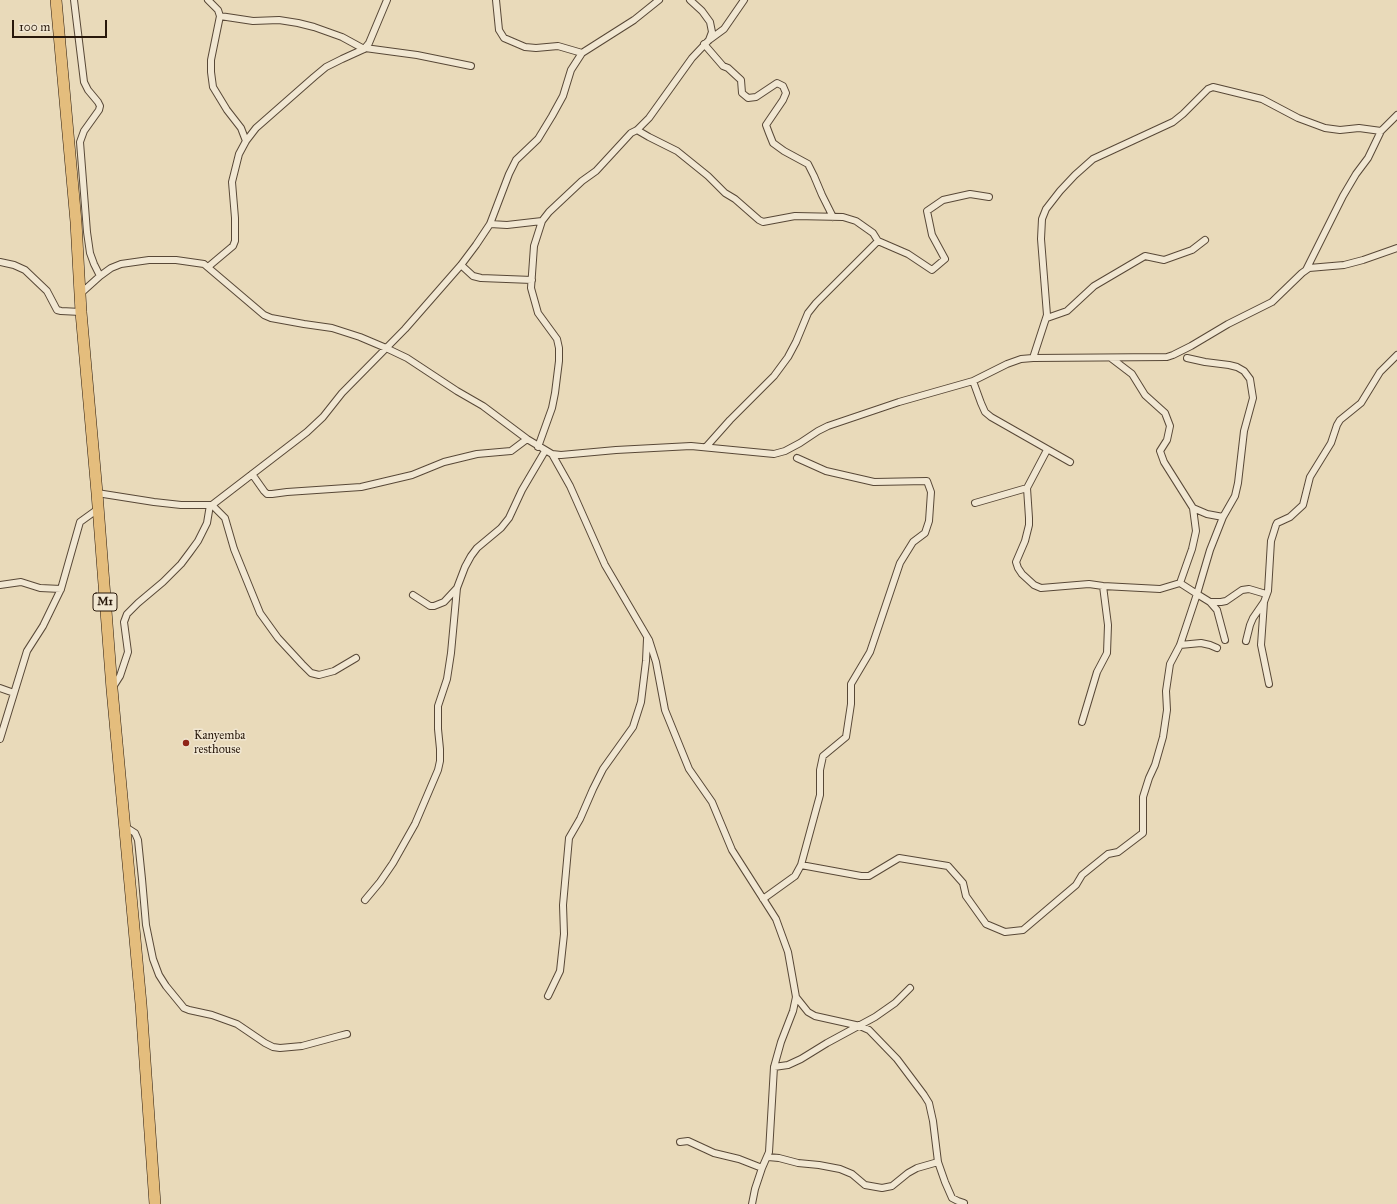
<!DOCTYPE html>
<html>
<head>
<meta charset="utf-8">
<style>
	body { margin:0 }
	#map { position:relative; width:1397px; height:1204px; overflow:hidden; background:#e9daba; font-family:"IM FELL Great Primer",serif }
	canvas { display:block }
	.scale { position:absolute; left:12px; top:20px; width:95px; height:18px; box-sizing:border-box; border:2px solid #28180b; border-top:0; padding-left:5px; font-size:12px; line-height:14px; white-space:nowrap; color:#28180b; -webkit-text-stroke:3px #f1e7d2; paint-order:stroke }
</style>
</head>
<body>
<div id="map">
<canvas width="1397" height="1204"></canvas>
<div class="scale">100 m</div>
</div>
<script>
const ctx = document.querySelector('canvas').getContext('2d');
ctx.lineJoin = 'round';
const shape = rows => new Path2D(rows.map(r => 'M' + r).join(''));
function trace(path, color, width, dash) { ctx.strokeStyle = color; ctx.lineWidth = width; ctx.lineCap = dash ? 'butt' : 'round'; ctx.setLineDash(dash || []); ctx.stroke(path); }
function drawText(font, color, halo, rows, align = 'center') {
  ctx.font = font + ' "IM FELL Great Primer",serif'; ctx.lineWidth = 3; ctx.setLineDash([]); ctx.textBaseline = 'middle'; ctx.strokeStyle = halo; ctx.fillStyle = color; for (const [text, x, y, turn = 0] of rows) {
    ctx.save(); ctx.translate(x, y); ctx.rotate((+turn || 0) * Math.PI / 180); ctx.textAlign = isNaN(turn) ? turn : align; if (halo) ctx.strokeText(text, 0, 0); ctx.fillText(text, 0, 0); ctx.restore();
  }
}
const street = shape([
	[74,0,84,82,88,90,98,102,100,106,99,110,84,131,80,142,87,232,90,253,94,264,100,276],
	[208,0,218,10,220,16,211,60,211,72,213,87,227,110,241,128,246,141],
	[496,0,499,30,504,38,525,47,536,48,558,46,582,53],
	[690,0,702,11,710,22,712,32,709,40],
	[220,16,253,21,279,20,298,23,314,27,342,37,364,49],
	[704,44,723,66,728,68,741,80,742,93,748,98,756,97,777,83,783,86,786,93,783,100,766,125,769,133,773,143,784,151,808,164,814,176,822,195,833,217],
	[365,48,417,55,471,66],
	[637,130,649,137,677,151,708,176,725,193,735,199,759,220,763,222,795,216,843,217,856,221,873,233,878,241,908,254,932,270,945,259,932,235,927,211,943,200,970,194,989,197],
	[490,224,507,225,542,221],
	[0,262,14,265,25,270,47,291,57,310,61,311,81,312],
	[461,265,473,276,481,278,532,280],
	[208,267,233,246,235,241,235,218,232,182,239,154,246,141,256,128,314,77,326,67,342,59,364,49,369,43,387,0],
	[1306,270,1343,196,1356,174,1368,158,1381,131,1397,115],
	[80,294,100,276,111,268,121,264,149,260,176,260,204,264,264,315,271,318,304,324,332,328,360,337,386,348,407,358,457,391,483,406,527,439,552,454,561,455,616,450,691,446,774,454,785,451,800,443,818,431,828,426,899,402,973,381,1007,364,1021,359,1033,358,1167,357,1173,355,1191,346,1228,324,1272,302,1302,273,1309,268,1344,265,1363,260,1397,248],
	[1047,318,1067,311,1094,286,1145,256,1164,260,1192,250,1205,240],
	[1033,358,1047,315,1041,239,1042,219,1046,209,1060,191,1075,175,1093,159,1173,122,1183,114,1208,89,1213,87,1262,99,1298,118,1325,128,1340,130,1359,128,1381,131],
	[1111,358,1132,374,1145,395,1165,413,1170,426,1167,440,1160,451,1164,462,1193,508,1207,514,1223,517],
	[1187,358,1205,362,1229,365,1237,367,1244,371,1250,379,1253,398,1244,431,1238,483,1235,496,1223,517,1210,550,1197,594,1210,602,1221,602,1226,601,1242,590,1249,589,1266,594],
	[973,381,981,403,985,412,991,417,1070,462],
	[538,447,552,408,555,393,559,361,559,348,557,339,538,313,531,288,534,246,542,221,549,212,582,181,596,171,631,133,637,130,649,118,692,58,709,40,724,29,744,0],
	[706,447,730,420,774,376,788,357,796,342,808,313,816,303,878,241],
	[552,454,570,486,605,565,649,640,656,662,665,710,689,769,712,802,732,850,776,919,788,952,796,997,793,1011,781,1042,774,1067,769,1152,762,1168,755,1189,752,1204],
	[252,474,264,491,267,494,272,494,287,492,361,487,412,475,444,462,477,454,511,451,527,439],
	[1027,488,1029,518,1029,525,1025,541,1016,562,1018,568,1022,574,1034,585,1041,588,1089,584,1103,586,1160,589,1180,583,1192,549,1196,531,1193,508],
	[97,493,154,502,181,505,212,505,307,432,323,417,342,393,405,329,461,265,476,245,490,224,509,174,516,160,538,139,552,116,563,96,571,70,582,53,634,20,659,0],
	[975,503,1027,488,1047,450],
	[212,505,225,518,234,549,260,613,278,638,302,664,311,673,319,675,334,671,356,658],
	[0,585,21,582,40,588,61,589],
	[413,595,430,606,434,606,444,602,457,588],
	[1210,602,1217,610,1225,640],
	[1264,602,1261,645,1269,684],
	[1246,641,1250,625,1253,618,1264,602,1268,591,1271,541,1276,525,1277,523,1290,517,1303,505,1310,477,1331,443,1337,425,1340,420,1361,403,1380,372,1397,355],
	[1180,645,1201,643,1210,645,1217,648],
	[113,687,120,676,128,652,124,622,127,614,138,603,163,582,181,564,190,552,198,541,207,523,210,505],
	[0,688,14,693],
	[1082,722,1097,672,1107,653,1108,625,1103,586],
	[0,739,27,651,43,626,61,589,80,522,98,509],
	[124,826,135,833,138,840,142,879,146,925,153,959,159,975,166,986,184,1008,189,1010,212,1015,237,1024,265,1043,273,1047,280,1048,302,1046,339,1036,347,1034],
	[801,865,861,876,869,876,899,858,948,866,963,883,966,896,986,924,1005,932,1023,930,1076,885,1082,875,1108,854,1118,852,1143,833,1143,797,1149,778,1155,765,1163,737,1167,710,1166,691,1170,664,1180,645,1197,594,1180,583],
	[763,899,795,876,801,865,820,795,820,770,823,756,846,737,851,704,851,684,870,652,900,563,913,542,925,533,929,521,931,492,927,481,874,482,826,471,797,458],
	[365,900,380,882,393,863,415,824,438,770,440,761,440,749,438,729,438,706,447,679,451,653,457,588,465,567,471,556,477,548,501,528,509,518,522,490,545,451],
	[548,996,560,971,564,934,563,905,569,838,580,819,593,789,603,769,633,727,641,702,646,661,647,639],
	[796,997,808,1012,815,1016,860,1026,869,1030,897,1059,924,1095,929,1103,933,1121,938,1162,945,1182,952,1198,958,1201,964,1203],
	[774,1067,788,1065,801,1059,827,1043,875,1017,895,1003,910,988],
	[680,1142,688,1141,714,1153,739,1159,762,1168],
	[768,1157,779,1158,798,1163,819,1165,840,1169,852,1174,865,1185,882,1188,892,1186,908,1173,917,1168,938,1162]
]);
const highway = shape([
	[56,0,76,222,81,312,97,493,112,689,141,1004,155,1204]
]);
trace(street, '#584837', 8);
trace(highway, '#28180b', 12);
trace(street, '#f1e7d2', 6);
trace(highway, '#e4bd7d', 11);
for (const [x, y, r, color] of [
	[186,743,4,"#8f2418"]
]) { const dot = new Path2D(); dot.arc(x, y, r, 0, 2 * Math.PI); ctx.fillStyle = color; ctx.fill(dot); trace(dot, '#f1e7d2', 1.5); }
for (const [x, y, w] of [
	[105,602,24]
]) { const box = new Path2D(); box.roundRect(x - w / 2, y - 9, w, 18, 3); ctx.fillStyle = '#f1e7d2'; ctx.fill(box); trace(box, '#28180b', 1); }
drawText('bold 11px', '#28180b', null, [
	["M1",105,602]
]);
drawText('12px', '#28180b', '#f1e7d2', [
	["Kanyemba",194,736],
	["resthouse",194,750]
], 'left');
</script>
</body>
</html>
